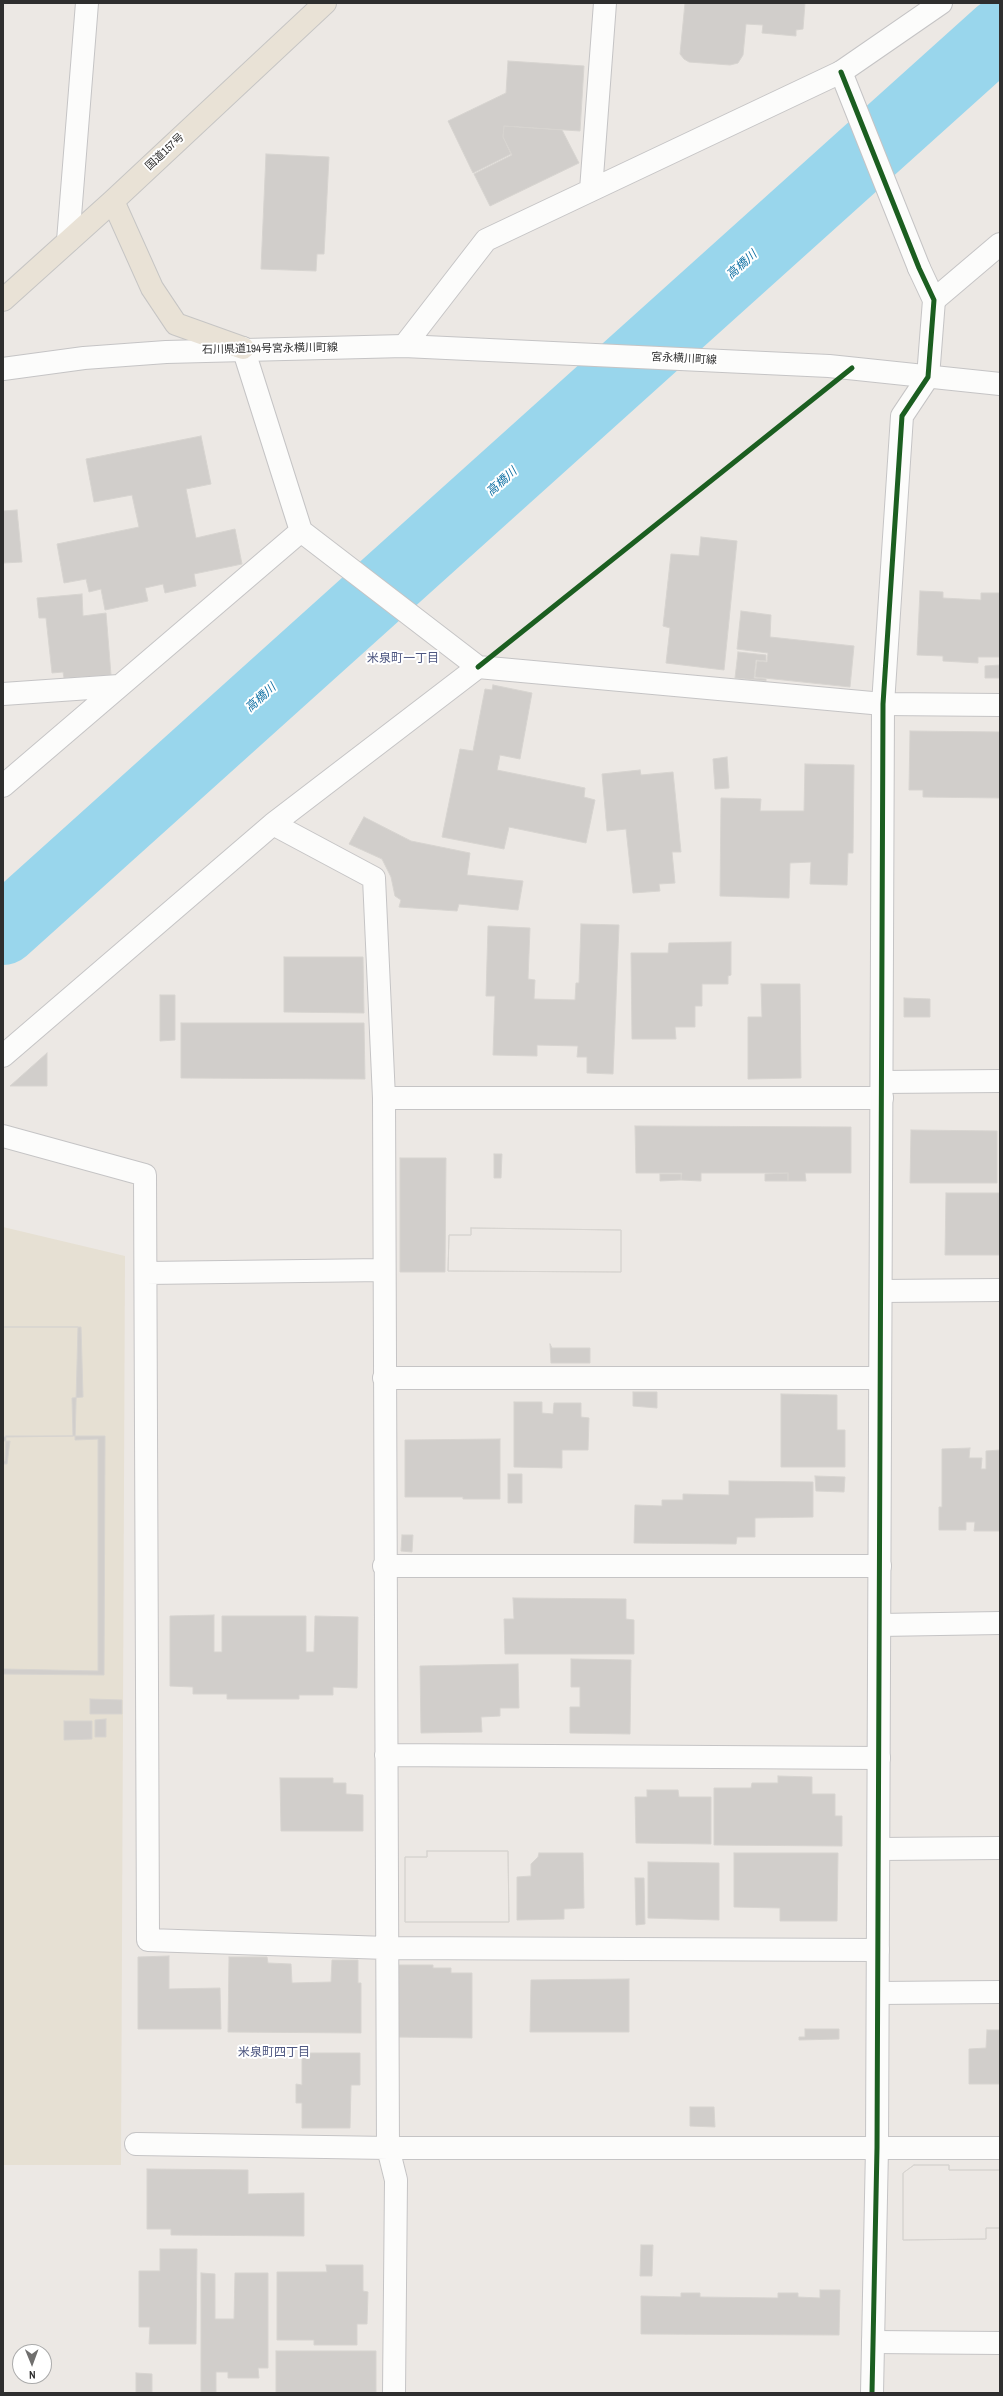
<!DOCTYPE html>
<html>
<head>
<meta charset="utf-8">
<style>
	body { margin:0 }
	#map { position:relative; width:1003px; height:2396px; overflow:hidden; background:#ece8e4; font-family:"Archivo Narrow",sans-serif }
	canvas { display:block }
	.frame { position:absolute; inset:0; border:4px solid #2e2e2e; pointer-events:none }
	.north { position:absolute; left:12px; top:2344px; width:40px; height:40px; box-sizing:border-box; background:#fff; border:1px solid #ababab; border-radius:50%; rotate:179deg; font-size:11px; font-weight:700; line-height:16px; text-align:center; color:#2e2e2e }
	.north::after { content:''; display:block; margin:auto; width:14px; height:18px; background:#706f6e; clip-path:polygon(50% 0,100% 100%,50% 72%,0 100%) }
</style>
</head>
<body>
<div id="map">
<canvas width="1003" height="2396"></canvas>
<div class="frame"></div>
<div class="north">N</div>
</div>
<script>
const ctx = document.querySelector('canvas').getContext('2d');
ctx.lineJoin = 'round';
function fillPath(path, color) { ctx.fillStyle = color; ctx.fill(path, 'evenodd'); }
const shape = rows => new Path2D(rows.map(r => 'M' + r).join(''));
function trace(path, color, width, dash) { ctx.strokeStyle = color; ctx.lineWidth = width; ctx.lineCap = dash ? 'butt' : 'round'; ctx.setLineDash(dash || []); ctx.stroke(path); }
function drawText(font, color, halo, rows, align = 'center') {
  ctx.font = font + ' "Archivo Narrow","Noto Sans JP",sans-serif'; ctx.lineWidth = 4; ctx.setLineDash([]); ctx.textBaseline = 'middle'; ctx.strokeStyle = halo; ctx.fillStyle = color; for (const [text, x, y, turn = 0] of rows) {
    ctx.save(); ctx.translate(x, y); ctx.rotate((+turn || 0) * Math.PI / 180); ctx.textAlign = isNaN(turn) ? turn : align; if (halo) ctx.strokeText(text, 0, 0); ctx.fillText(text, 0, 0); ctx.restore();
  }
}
fillPath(shape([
	[3,1227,125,1256,121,2165,3,2165]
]), '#e6e0d3');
trace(shape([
	[3,930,1000,33]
]), '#99d6ec', 70);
const building = shape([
	[685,3,805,3,803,29,796,30,796,36,762,33,763,25,746,24,743,55,738,63,730,65,689,62,684,59,680,54,685,3],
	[508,61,584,66,580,131,504,126,503,137,511,154,473,173,448,121,506,93,508,61],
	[504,126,562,130,579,163,490,206,474,174,512,155,503,137,504,126],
	[266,154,329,157,324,254,317,254,316,271,261,269,266,154],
	[201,436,211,484,186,489,196,538,235,529,242,564,194,574,196,586,165,593,163,584,145,588,148,601,105,610,101,589,89,592,86,579,64,583,57,544,139,527,132,495,94,502,86,459,201,436],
	[17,510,22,562,3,563,3,511,17,510],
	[701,537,737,541,724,670,666,663,670,628,663,626,671,554,699,556,701,537],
	[920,591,943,592,943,598,981,600,981,593,1000,593,1000,657,978,657,978,663,943,661,943,656,917,655,920,591],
	[82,594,83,616,106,613,111,675,64,678,63,672,52,673,46,618,39,618,37,598,82,594],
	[741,611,771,615,770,637,854,646,850,687,755,677,757,661,767,662,768,653,737,649,741,611],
	[738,652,766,655,766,661,756,660,754,678,766,679,766,681,735,678,738,652],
	[1000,665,1000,678,985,678,985,666,1000,665],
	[493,685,532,693,520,759,500,755,497,770,585,788,584,797,595,800,586,843,509,827,504,849,442,837,460,749,473,751,485,689,492,690,493,685],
	[910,731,1000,732,1000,798,923,797,923,790,909,790,910,731],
	[727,757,729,788,715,789,713,759,727,757],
	[805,764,854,765,853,853,848,853,847,885,810,884,811,862,790,863,789,898,720,896,721,798,761,799,760,811,804,811,805,764],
	[640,770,641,775,673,772,681,852,672,852,675,883,659,884,660,891,633,893,626,829,607,831,602,774,640,770],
	[364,817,411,841,470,853,467,875,523,881,518,910,459,904,457,911,399,907,401,900,395,896,391,877,382,859,349,844,364,817],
	[581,924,619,925,613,1074,587,1073,587,1057,577,1057,578,1046,537,1045,537,1056,493,1055,495,996,486,996,488,926,530,928,528,979,535,980,534,999,575,1000,576,983,579,983,581,924],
	[731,942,731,975,728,976,728,984,702,984,702,1006,695,1006,695,1027,675,1027,676,1039,632,1039,631,953,668,953,669,943,731,942],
	[284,957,363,957,364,1013,284,1012,284,957],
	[761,984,800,984,801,1078,748,1079,748,1017,762,1017,761,984],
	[160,995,175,995,175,1040,160,1041,160,995],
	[904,998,930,999,930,1017,904,1017,904,998],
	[181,1023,364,1023,365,1079,181,1078,181,1023],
	[47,1053,47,1086,10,1086,47,1053],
	[635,1126,851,1127,851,1173,805,1173,806,1181,788,1181,788,1173,701,1173,701,1181,681,1180,682,1173,636,1173,635,1126],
	[911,1130,997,1131,997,1183,910,1183,911,1130],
	[494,1154,502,1154,501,1178,494,1178,494,1154],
	[400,1158,446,1158,445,1272,400,1272,400,1158],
	[788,1173,788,1181,765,1181,765,1174,788,1173],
	[660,1174,681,1174,681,1180,660,1181,660,1174],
	[946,1193,1000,1193,1000,1255,945,1255,946,1193],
	[471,1228,621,1230,621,1272,448,1271,449,1235,471,1235,471,1228],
	[471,1228,621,1230,621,1272,448,1271,449,1235,471,1235,471,1228],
	[3,1327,78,1327,75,1440,98,1439,98,1671,3,1669,3,1464,7,1464,10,1441,3,1441,3,1327],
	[3,1327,81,1327,83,1397,72,1398,73,1436,3,1437,3,1327],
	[550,1344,552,1348,590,1348,590,1363,551,1363,550,1344],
	[633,1392,657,1392,657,1408,633,1406,633,1392],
	[781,1394,837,1395,837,1430,845,1430,845,1467,781,1467,781,1394],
	[514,1402,542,1402,542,1413,553,1414,554,1403,581,1403,581,1417,589,1418,588,1450,562,1450,562,1468,514,1467,514,1402],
	[6,1436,105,1436,104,1675,3,1674,3,1461,5,1461,6,1436],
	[500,1439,500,1499,463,1499,463,1497,405,1497,405,1440,500,1439],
	[970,1448,969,1458,982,1458,981,1469,986,1469,986,1451,1000,1450,1000,1531,974,1531,975,1522,966,1522,966,1530,939,1530,939,1507,942,1507,942,1449,970,1448],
	[508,1474,522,1474,522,1503,508,1503,508,1474],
	[815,1476,845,1477,844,1492,816,1491,815,1476],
	[729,1481,813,1482,813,1517,755,1518,755,1537,737,1537,736,1544,634,1543,635,1505,662,1506,662,1500,683,1500,683,1494,729,1495,729,1481],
	[402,1535,413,1535,412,1552,401,1551,402,1535],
	[513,1598,626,1599,626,1619,634,1620,634,1654,505,1654,504,1619,514,1619,513,1598],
	[214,1615,214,1652,222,1652,222,1616,306,1616,306,1652,314,1652,315,1616,358,1617,357,1688,333,1687,333,1695,299,1695,299,1699,227,1699,227,1694,193,1694,193,1687,170,1686,170,1616,214,1615],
	[571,1659,631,1660,630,1734,570,1733,570,1707,580,1707,580,1687,571,1687,571,1659],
	[518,1664,519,1708,500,1708,500,1716,481,1717,482,1732,421,1733,420,1666,518,1664],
	[90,1699,122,1700,122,1714,90,1714,90,1699],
	[106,1719,106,1737,95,1737,95,1720,106,1719],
	[64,1721,92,1721,92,1739,64,1740,64,1721],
	[778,1776,812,1777,812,1794,835,1794,835,1816,842,1816,842,1846,714,1845,714,1788,751,1788,752,1783,778,1783,778,1776],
	[280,1778,333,1778,333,1783,346,1783,346,1794,363,1795,363,1831,281,1831,280,1778],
	[647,1790,678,1790,679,1797,711,1797,711,1844,636,1843,635,1797,647,1797,647,1790],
	[427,1851,508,1851,509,1922,405,1922,405,1857,427,1857,427,1851],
	[427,1851,508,1851,509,1922,405,1922,405,1857,427,1857,427,1851],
	[539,1853,583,1853,584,1908,564,1909,564,1919,517,1920,517,1877,531,1876,531,1864,538,1857,539,1853],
	[734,1853,838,1853,837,1921,780,1921,780,1908,734,1907,734,1853],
	[648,1862,719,1863,719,1920,648,1918,648,1862],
	[635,1878,644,1878,645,1924,636,1925,635,1878],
	[169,1956,169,1989,220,1988,221,2029,138,2029,138,1957,169,1956],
	[229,1957,267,1957,268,1963,291,1964,292,1983,331,1982,332,1960,358,1960,358,1983,361,1983,361,2033,228,2032,229,1957],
	[397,1965,433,1965,433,1968,451,1968,451,1973,472,1973,472,2038,396,2037,397,1965],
	[629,1979,629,2032,530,2032,531,1980,629,1979],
	[805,2029,839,2029,839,2039,799,2040,799,2037,805,2037,805,2029],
	[987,2030,1000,2030,1000,2084,969,2084,969,2049,986,2048,987,2030],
	[302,2053,360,2053,360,2085,351,2085,350,2128,302,2128,302,2103,296,2103,296,2084,302,2085,302,2053],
	[690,2107,714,2107,715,2127,690,2126,690,2107],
	[914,2165,949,2165,949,2170,1000,2170,1000,2228,986,2228,986,2239,903,2240,903,2173,914,2165],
	[914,2165,949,2165,949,2170,1000,2170,1000,2228,986,2228,986,2239,903,2240,903,2173,914,2165],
	[147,2169,248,2170,248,2194,304,2193,304,2236,171,2235,171,2229,147,2229,147,2169],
	[641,2245,653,2245,652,2276,640,2276,641,2245],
	[160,2249,197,2249,196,2344,149,2344,150,2327,139,2327,139,2271,160,2271,160,2249],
	[326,2265,363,2265,363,2291,368,2292,367,2324,357,2324,357,2345,314,2345,314,2340,277,2340,277,2272,327,2272,326,2265],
	[201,2273,215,2274,215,2319,234,2319,235,2273,268,2273,268,2368,258,2368,259,2378,228,2378,228,2372,216,2372,216,2393,201,2393,201,2273],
	[820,2290,840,2290,839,2335,641,2334,641,2296,681,2297,681,2293,700,2293,700,2297,778,2298,778,2293,798,2293,798,2297,820,2298,820,2290],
	[276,2351,376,2351,376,2393,276,2393,276,2351],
	[136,2373,152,2374,152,2393,136,2393,136,2373]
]);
fillPath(building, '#d1cecb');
trace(building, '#d7d4d0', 1);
const minor = shape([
	[591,190,605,3],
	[68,241,87,3],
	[934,300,1000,244],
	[404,346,486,240,841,72,919,268],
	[243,348,301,531,478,667,883,704,1000,705],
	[3,694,119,686],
	[3,786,301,531],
	[273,824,374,878,384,1098,388,2148,1000,2148],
	[3,1056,273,824,478,667],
	[882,1082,1000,1081],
	[384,1098,882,1098],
	[3,1136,145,1175,148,1940,387,1948,878,1950],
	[146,1273,384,1270],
	[881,1291,1000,1290],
	[384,1378,880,1378],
	[384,1566,880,1566],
	[880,1625,1000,1623],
	[386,1755,879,1758],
	[879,1849,1000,1848],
	[878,1993,1000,1992],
	[136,2144,388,2148,396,2180,394,2393],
	[873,2342,1000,2343]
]);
const tertiary = shape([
	[841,72,941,3],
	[872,2393,877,2148,883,704,902,416,928,377,934,300,919,268]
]);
const secondary = shape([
	[3,369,84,358,166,352,404,346,829,366,1000,384]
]);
const trunk = shape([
	[113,201,152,288,176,324,243,348],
	[3,300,113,201,325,3]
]);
trace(minor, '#c5c4c5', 24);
trace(tertiary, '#c5c4c5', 24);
trace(secondary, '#c5c4c5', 24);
trace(trunk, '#c6c5c4', 24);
trace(minor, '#fcfcfb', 22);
trace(tertiary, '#fcfcfb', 22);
trace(secondary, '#fcfcfb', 22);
trace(trunk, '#e9e2d6', 22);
trace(shape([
	[841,72,919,268,934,300,928,377,902,416,883,704,877,2148,872,2393],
	[478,667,852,368]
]), '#1b5e20', 5);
drawText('11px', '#2e2e2e', '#fff', [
	["国道157号",165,152,-43],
	["石川県道194号宮永横川町線",270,349,-1],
	["宮永横川町線",684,359,3]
]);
drawText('italic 12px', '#0d6fa3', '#fff', [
	["高橋川",742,265,-42],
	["高橋川",502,482,-42],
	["高橋川",261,698,-42]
]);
drawText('12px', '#4d5680', '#fff', [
	["米泉町一丁目",403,659],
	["米泉町四丁目",274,2053]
]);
</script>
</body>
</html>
